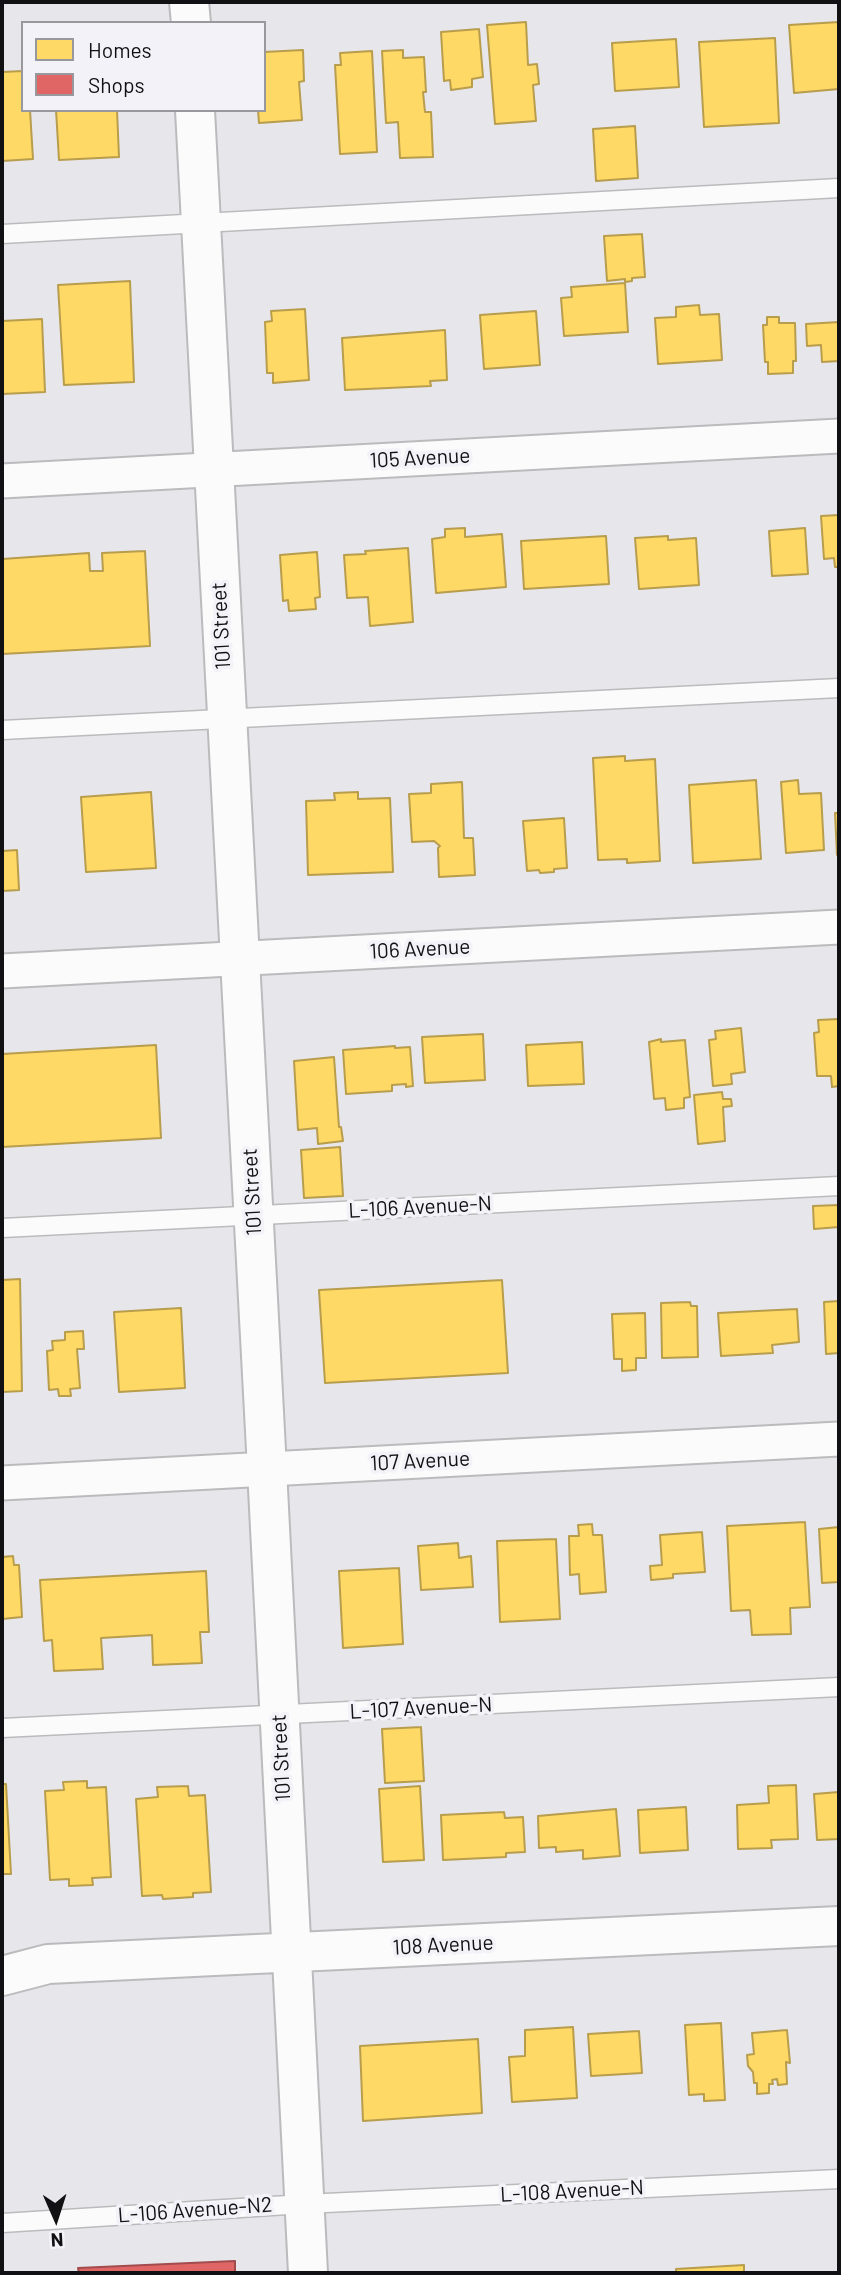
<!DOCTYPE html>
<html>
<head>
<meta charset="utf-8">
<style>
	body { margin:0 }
	#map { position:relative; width:841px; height:2275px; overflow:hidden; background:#e7e6ea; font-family:Barlow,sans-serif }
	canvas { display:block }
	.frame { position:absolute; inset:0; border:4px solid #111113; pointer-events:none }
	.legend { position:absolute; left:21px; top:21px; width:245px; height:91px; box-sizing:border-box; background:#f3f2f8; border:2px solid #99989c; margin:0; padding:9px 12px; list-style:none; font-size:21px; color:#111113 }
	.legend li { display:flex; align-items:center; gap:14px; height:35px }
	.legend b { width:35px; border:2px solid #99989c }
	.north { position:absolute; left:21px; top:2184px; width:70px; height:70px; -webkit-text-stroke:5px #f3f2f8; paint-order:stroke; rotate:177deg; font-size:19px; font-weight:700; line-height:28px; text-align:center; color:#111113 }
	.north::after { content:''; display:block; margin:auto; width:24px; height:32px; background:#111113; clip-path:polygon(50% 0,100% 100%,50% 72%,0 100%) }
</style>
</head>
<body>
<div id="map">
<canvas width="841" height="2275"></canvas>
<div class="frame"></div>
<ul class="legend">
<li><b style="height:19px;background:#ffd966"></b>Homes</li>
<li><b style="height:19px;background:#e06666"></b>Shops</li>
</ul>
<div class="north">N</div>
</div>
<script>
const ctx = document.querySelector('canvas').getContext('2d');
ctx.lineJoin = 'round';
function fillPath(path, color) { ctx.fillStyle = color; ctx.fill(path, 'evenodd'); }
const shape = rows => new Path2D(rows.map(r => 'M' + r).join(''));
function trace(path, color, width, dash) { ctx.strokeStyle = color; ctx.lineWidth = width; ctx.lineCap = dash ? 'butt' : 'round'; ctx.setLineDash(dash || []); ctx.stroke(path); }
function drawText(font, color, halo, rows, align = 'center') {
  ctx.font = font + ' Barlow,sans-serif'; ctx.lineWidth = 7; ctx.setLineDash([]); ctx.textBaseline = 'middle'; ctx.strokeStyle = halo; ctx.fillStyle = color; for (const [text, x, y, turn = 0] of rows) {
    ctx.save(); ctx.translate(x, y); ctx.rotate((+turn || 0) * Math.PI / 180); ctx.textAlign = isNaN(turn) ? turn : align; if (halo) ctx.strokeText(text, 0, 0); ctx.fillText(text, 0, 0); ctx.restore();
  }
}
const homes = shape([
	[526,22,528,65,537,64,539,84,533,85,536,121,495,124,487,25,526,22],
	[839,22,839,89,794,93,789,25,839,22],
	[479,29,483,77,472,79,472,87,451,90,450,80,444,81,441,32,479,29],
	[775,38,779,123,704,127,699,42,775,38],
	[676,39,679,87,615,91,612,43,676,39],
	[303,50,304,81,299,82,302,120,259,123,258,110,264,110,264,52,303,50],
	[403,50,403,58,424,57,426,92,423,92,425,112,431,112,433,157,400,158,398,122,386,123,382,51,403,50],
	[372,51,377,152,340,154,335,65,341,65,340,53,372,51],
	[23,71,23,110,30,110,33,159,2,161,2,72,23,71],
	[56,110,117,110,119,157,59,160,56,110],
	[635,126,638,178,596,181,593,129,635,126],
	[642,234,645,277,632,278,632,281,625,282,625,279,607,281,604,236,642,234],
	[130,281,134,382,64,385,58,285,130,281],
	[625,283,628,332,564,336,561,298,572,297,571,287,625,283],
	[699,305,700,315,719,314,722,360,658,364,655,318,676,317,676,307,699,305],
	[305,309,309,380,273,383,273,373,267,373,265,322,272,321,271,311,305,309],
	[536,311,540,365,484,369,480,315,536,311],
	[767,317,779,317,779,323,795,323,796,361,793,361,793,373,768,374,768,362,765,362,763,325,767,325,767,317],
	[42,319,45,392,2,394,2,321,42,319],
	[839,322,839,361,822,362,821,345,807,346,806,324,839,322],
	[445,330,447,380,430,381,431,386,345,390,342,338,445,330],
	[839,515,839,567,835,567,834,558,824,559,821,516,839,515],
	[465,528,465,537,502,534,506,587,436,593,432,539,445,537,445,529,465,528],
	[805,528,808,574,772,576,769,531,805,528],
	[606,536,609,584,524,589,521,541,606,536],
	[668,536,668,540,696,538,699,585,639,589,635,538,668,536],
	[408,548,413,622,370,626,368,597,347,598,344,555,366,554,365,551,408,548],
	[145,551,150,646,2,654,2,559,89,553,90,571,103,571,102,553,145,551],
	[317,552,320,597,315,598,316,609,289,611,288,600,283,601,280,555,317,552],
	[625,756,625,761,655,759,660,861,627,863,627,859,598,860,593,758,625,756],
	[756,780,761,859,693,863,689,785,756,780],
	[798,780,799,794,821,793,824,850,786,853,781,782,798,780],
	[462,782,464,838,473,838,475,875,439,877,438,848,440,846,434,841,412,842,409,794,431,793,431,784,462,782],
	[151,792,156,868,86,872,81,797,151,792],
	[358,792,358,799,390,798,393,872,308,875,306,801,335,800,334,793,358,792],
	[835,813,839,813,839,855,837,855,835,813],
	[564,818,567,868,554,869,554,872,540,873,539,870,527,871,523,821,564,818],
	[17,850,19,890,2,891,2,851,17,850],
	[839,1019,839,1086,832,1087,831,1076,817,1076,814,1033,819,1032,818,1020,839,1019],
	[741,1028,745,1072,731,1074,732,1084,713,1086,709,1040,716,1039,715,1031,741,1028],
	[483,1034,485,1080,425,1083,422,1037,483,1034],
	[661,1039,661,1042,685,1040,690,1097,684,1098,684,1108,666,1110,665,1098,654,1099,649,1042,661,1039],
	[582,1042,584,1084,528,1086,526,1045,582,1042],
	[156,1045,161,1138,2,1147,2,1054,156,1045],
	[395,1046,395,1048,410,1047,413,1086,406,1087,406,1084,392,1085,392,1091,346,1094,343,1050,395,1046],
	[334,1057,339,1127,341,1127,343,1141,318,1144,317,1128,298,1130,294,1061,334,1057],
	[722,1092,723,1099,731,1099,732,1106,723,1107,725,1141,698,1144,694,1095,722,1092],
	[340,1147,343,1196,304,1198,301,1150,340,1147],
	[839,1205,839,1227,814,1229,813,1206,839,1205],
	[20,1279,22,1391,2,1392,2,1280,20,1279],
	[502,1280,508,1373,325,1383,319,1290,502,1280],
	[839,1301,839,1353,826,1354,824,1302,839,1301],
	[690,1302,691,1306,697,1306,698,1357,662,1358,661,1303,690,1302],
	[181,1308,185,1388,119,1392,114,1312,181,1308],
	[797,1309,799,1342,772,1345,773,1353,721,1356,718,1313,797,1309],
	[645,1313,646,1358,636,1358,636,1370,622,1371,622,1359,614,1359,612,1314,645,1313],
	[83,1331,84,1349,77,1349,80,1388,70,1389,71,1396,59,1396,58,1389,49,1390,47,1351,53,1350,52,1341,65,1340,65,1332,83,1331],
	[805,1522,810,1607,790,1608,791,1634,752,1635,750,1610,731,1611,727,1526,805,1522],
	[592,1524,593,1535,602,1535,606,1592,580,1594,579,1574,570,1575,569,1536,579,1536,578,1525,592,1524],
	[839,1527,839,1582,822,1583,819,1529,839,1527],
	[702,1532,705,1572,673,1574,673,1578,651,1580,650,1566,662,1565,660,1535,702,1532],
	[556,1539,560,1619,500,1622,497,1541,556,1539],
	[458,1543,459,1558,471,1556,473,1587,421,1590,418,1546,458,1543],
	[13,1556,14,1565,19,1565,22,1617,2,1619,2,1557,13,1556],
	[399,1568,403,1644,343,1648,339,1571,399,1568],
	[206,1571,209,1632,200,1632,202,1663,153,1665,152,1635,101,1638,103,1669,54,1671,52,1640,44,1641,40,1580,206,1571],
	[421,1727,424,1781,385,1783,382,1729,421,1727],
	[87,1781,87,1788,106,1787,111,1877,92,1878,93,1885,69,1886,69,1879,50,1880,45,1791,64,1790,63,1782,87,1781],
	[2,1784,6,1784,11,1874,2,1874,2,1784],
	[796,1785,798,1839,771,1840,772,1848,738,1849,737,1805,769,1803,768,1786,796,1785],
	[188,1786,189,1796,205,1795,211,1892,193,1893,193,1897,163,1899,162,1895,142,1896,136,1799,158,1797,157,1787,188,1786],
	[420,1786,424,1860,383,1862,379,1789,420,1786],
	[839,1792,839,1839,817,1840,814,1794,839,1792],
	[686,1807,688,1850,640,1853,638,1810,686,1807],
	[616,1809,620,1856,583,1859,583,1850,556,1852,556,1847,539,1848,538,1816,616,1809],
	[504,1812,505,1818,523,1817,525,1852,506,1853,506,1857,443,1860,441,1815,504,1812],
	[721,2023,725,2100,704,2101,704,2094,689,2095,685,2025,721,2023],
	[573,2027,577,2098,512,2102,509,2057,525,2056,525,2030,573,2027],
	[787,2030,790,2063,786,2062,787,2084,778,2085,777,2079,772,2080,773,2084,769,2084,769,2093,757,2094,757,2083,754,2083,753,2072,748,2066,747,2055,754,2054,752,2033,787,2030],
	[639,2031,642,2073,591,2076,588,2034,639,2031],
	[478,2039,482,2113,363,2121,360,2046,478,2039],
	[744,2265,744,2273,676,2273,676,2269,744,2265]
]);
fillPath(homes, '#ffd966');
trace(homes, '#b89d4d', 2);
const shops = shape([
	[235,2261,235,2273,79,2273,78,2268,235,2261]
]);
fillPath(shops, '#e06666');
trace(shops, '#a24c4d', 2);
const service = shape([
	[2,234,839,188],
	[2,730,839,688],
	[2,1228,839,1186],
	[2,1728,839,1687],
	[2,2223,304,2204,839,2179]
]);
const minor = shape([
	[2,481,839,436],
	[2,971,839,927],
	[2,1483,839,1439]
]);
const tertiary = shape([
	[189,2,191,23],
	[195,110,267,1469,308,2273],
	[2,1976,48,1964,839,1926]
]);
trace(service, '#bbbbbd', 21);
trace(minor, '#bbbbbd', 37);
trace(tertiary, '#bbbbbd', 42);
trace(service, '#fbfbfc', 18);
trace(minor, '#fbfbfc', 33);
trace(tertiary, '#fbfbfc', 38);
drawText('21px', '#111113', '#f3f2f8', [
	["105 Avenue",420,458,-3],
	["101 Street",221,626,-93],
	["106 Avenue",420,949,-3],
	["101 Street",252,1192,-93],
	["L-106 Avenue-N",420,1207,-3],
	["107 Avenue",420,1461,-3],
	["L-107 Avenue-N",421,1708,-3],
	["101 Street",281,1758,-93],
	["108 Avenue",443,1945,-3],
	["L-108 Avenue-N",572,2191,-3],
	["L-106 Avenue-N2",195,2210,-4]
]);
</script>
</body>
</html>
